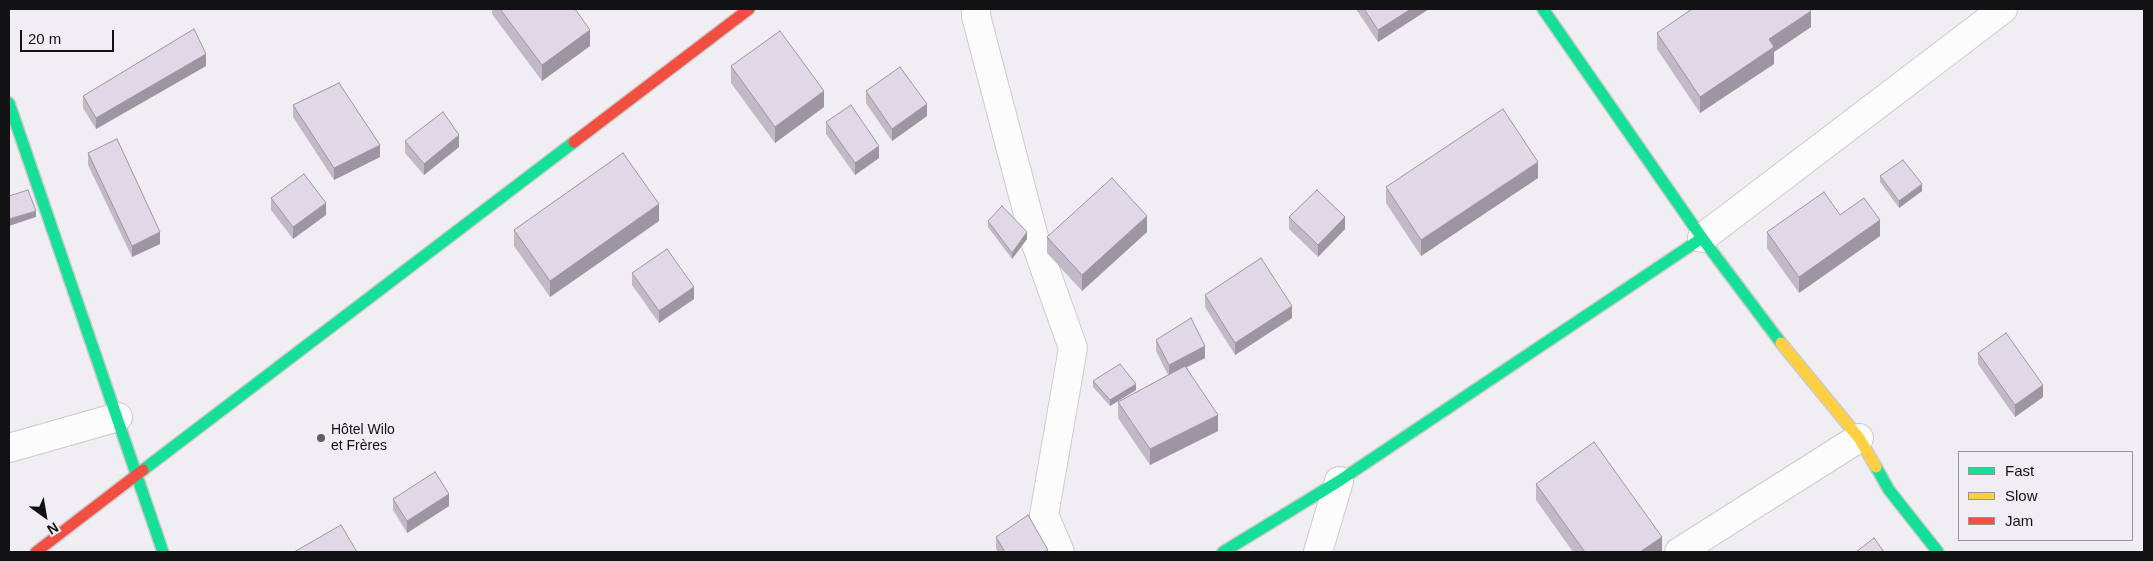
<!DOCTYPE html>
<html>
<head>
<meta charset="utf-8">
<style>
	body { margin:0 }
	#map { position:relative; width:2153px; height:561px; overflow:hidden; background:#f0eef2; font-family:Arial,sans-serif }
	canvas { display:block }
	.frame { position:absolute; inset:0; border:10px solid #121113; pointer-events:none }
	.legend { position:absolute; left:1958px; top:451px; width:175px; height:90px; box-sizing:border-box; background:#f0edf3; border:1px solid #979599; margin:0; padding:6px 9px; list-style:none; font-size:15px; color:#121113 }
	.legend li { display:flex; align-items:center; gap:10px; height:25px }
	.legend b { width:25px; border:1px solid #979599 }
	.north { position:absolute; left:20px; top:491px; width:50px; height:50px; -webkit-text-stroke:4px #f0edf3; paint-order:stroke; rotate:148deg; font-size:14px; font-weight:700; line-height:20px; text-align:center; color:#121113 }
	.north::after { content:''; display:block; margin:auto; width:18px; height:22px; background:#121113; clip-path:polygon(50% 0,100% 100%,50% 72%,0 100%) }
	.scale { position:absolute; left:20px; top:30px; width:94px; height:22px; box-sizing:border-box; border:2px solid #121113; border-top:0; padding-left:6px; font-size:15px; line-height:18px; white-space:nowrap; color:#121113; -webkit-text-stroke:4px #f0edf3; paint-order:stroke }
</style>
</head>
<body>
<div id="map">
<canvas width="2153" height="561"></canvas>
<div class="frame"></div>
<ul class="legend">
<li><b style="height:6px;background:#16e098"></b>Fast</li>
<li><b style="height:6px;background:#ffcf43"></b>Slow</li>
<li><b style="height:6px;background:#f24e42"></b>Jam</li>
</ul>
<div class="north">N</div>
<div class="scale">20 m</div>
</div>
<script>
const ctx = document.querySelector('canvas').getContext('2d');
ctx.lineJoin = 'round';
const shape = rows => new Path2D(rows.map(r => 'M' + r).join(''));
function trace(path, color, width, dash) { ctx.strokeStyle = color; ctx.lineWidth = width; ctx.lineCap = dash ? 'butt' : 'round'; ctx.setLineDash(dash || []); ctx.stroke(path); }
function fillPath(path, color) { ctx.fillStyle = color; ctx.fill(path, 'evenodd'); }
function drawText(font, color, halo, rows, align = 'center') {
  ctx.font = font + ' Arial,sans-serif'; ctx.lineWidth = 4; ctx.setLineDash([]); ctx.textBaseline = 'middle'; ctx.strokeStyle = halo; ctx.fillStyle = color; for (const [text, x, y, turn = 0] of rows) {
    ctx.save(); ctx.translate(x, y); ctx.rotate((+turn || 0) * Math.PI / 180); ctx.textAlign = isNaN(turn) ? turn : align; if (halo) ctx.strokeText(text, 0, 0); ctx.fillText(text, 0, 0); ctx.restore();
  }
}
const street = shape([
	[976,9,976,16,1035,241,1073,348,1044,515,1060,552],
	[1702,238,2003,9],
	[9,448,118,417],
	[1318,552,1339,481],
	[1679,552,1859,438]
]);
const fast = shape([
	[1543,9,1702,238,1781,343],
	[9,103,163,552],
	[1876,467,1889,490,1938,552],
	[143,470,574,142],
	[1223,552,1339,481,1702,238]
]);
const slow = shape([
	[1781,343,1859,438,1876,467]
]);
const jam = shape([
	[574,142,749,9],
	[36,552,143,470]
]);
trace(street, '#cbcacc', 30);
trace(fast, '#cbcacc', 14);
trace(slow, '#cbcacc', 14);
trace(jam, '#cbcacc', 14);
trace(street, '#fdfcfd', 28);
trace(fast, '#16e098', 11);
trace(slow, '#ffcf43', 11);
trace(jam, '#f24e42', 11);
fillPath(shape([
	[492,9,575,9,590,46,542,81,492,14],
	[1356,9,1429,9,1378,42],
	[1811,27,1774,52,1774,64,1700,113,1657,49,1657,33],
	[206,66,96,129,83,108,83,96],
	[731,66,824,107,775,143,731,83],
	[866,91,927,116,892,141,866,103],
	[293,105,380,157,334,180,293,117],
	[826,122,879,158,855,175,826,134],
	[405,141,459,147,424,175,405,153],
	[88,153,160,244,132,257,88,165],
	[1880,176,1922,191,1899,208,1880,182],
	[1538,178,1421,256,1386,203,1386,187],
	[271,198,326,215,293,239,271,210],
	[1840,215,1880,236,1799,293,1767,248,1767,232],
	[1289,217,1345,229,1318,257,1289,229],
	[659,221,550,297,514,246,514,230],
	[988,221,1027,239,1012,259,988,227],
	[1147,232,1082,291,1047,253,1047,237],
	[632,273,694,299,659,323,632,285],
	[1205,295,1292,318,1235,355,1205,307],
	[1156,340,1205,358,1187,367,1218,431,1150,465,1118,418,1118,402,1168,375,1156,351],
	[1978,353,2043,397,2015,417,1978,364],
	[1093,381,1136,390,1110,406,1093,387],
	[1536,484,1662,552,1573,552,1536,500],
	[393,499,449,506,407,533,393,510],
	[996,537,1048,552,998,552,996,549]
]), '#c1b9c7');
fillPath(shape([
	[1411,9,1429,9,1378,42,1378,30],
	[1811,11,1811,27,1774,52,1774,64,1700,113,1700,97,1769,39],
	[590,30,590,46,542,81,542,65],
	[206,54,206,66,96,129,96,118],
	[824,91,824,107,775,143,775,127],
	[927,104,927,116,892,141,892,129],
	[459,135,459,147,424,175,424,164],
	[380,145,380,157,334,180,334,168],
	[879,146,879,158,855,175,855,163],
	[1538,162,1538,178,1421,256,1421,240],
	[1922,184,1922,191,1899,208,1899,201],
	[326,203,326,215,293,239,293,227],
	[659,204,659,221,550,297,550,281],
	[36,211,36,217,9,226,9,219],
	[1147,216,1147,232,1082,291,1082,275],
	[1345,217,1345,229,1318,257,1318,245],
	[1880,220,1880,236,1799,293,1799,277],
	[160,232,160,244,132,257,132,246],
	[1027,232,1027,239,1012,259,1012,253],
	[694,287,694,299,659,323,659,311],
	[1292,306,1292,318,1235,355,1235,343],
	[1205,346,1205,358,1169,376,1169,365],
	[1136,384,1136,390,1110,406,1110,400],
	[2043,385,2043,397,2015,417,2015,405],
	[1218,415,1218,431,1150,465,1150,449],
	[449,494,449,506,407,533,407,521],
	[1662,537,1662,552,1640,552]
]), '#9d96a2');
const building = shape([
	[500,9,575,9,590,30,542,65,500,9],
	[1364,9,1411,9,1378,30,1364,9],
	[1692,9,1809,9,1811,11,1769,39,1774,47,1700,97,1657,33,1692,9],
	[194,29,206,54,96,118,83,96,194,29],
	[780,31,824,91,775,127,731,66,780,31],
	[900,67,927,104,892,129,866,91,900,67],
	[339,83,380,145,334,168,293,105,339,83],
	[851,105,879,146,855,163,826,122,851,105],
	[1503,109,1538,162,1421,240,1386,187,1503,109],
	[443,112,459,135,424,164,405,141,443,112],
	[117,139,160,232,132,246,88,153,117,139],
	[623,153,659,204,550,281,514,230,623,153],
	[1903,160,1922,184,1899,201,1880,176,1903,160],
	[304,174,326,203,293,227,271,198,304,174],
	[1112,178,1147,216,1082,275,1047,237,1112,178],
	[28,190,36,211,9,219,9,196,28,190],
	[1317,190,1345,217,1318,245,1289,217,1317,190],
	[1824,192,1840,215,1864,198,1880,220,1799,277,1767,232,1824,192],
	[1002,206,1027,232,1012,253,988,221,1002,206],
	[667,249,694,287,659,311,632,273,667,249],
	[1261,258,1292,306,1235,343,1205,295,1261,258],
	[1191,318,1205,346,1169,365,1156,340,1191,318],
	[2006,333,2043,385,2015,405,1978,353,2006,333],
	[1120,364,1136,384,1110,400,1093,381,1120,364],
	[1185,366,1218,415,1150,449,1118,402,1185,366],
	[1594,442,1662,537,1640,552,1585,552,1536,484,1594,442],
	[435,472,449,494,407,521,393,499,435,472],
	[1028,515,1048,550,1044,552,1005,552,996,537,1028,515],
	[341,525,357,552,294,552,341,525],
	[1874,538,1884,552,1856,552,1874,538]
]);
fillPath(building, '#e0d7e7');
trace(building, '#9d96a2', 1);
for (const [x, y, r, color] of [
	[321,438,5,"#605e61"]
]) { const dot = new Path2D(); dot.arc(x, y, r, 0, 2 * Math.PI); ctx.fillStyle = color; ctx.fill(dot); trace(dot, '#f0edf3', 2); }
drawText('14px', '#121113', '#f0edf3', [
	["Hôtel Wilo",331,430],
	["et Frères",331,446]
], 'left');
</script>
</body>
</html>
